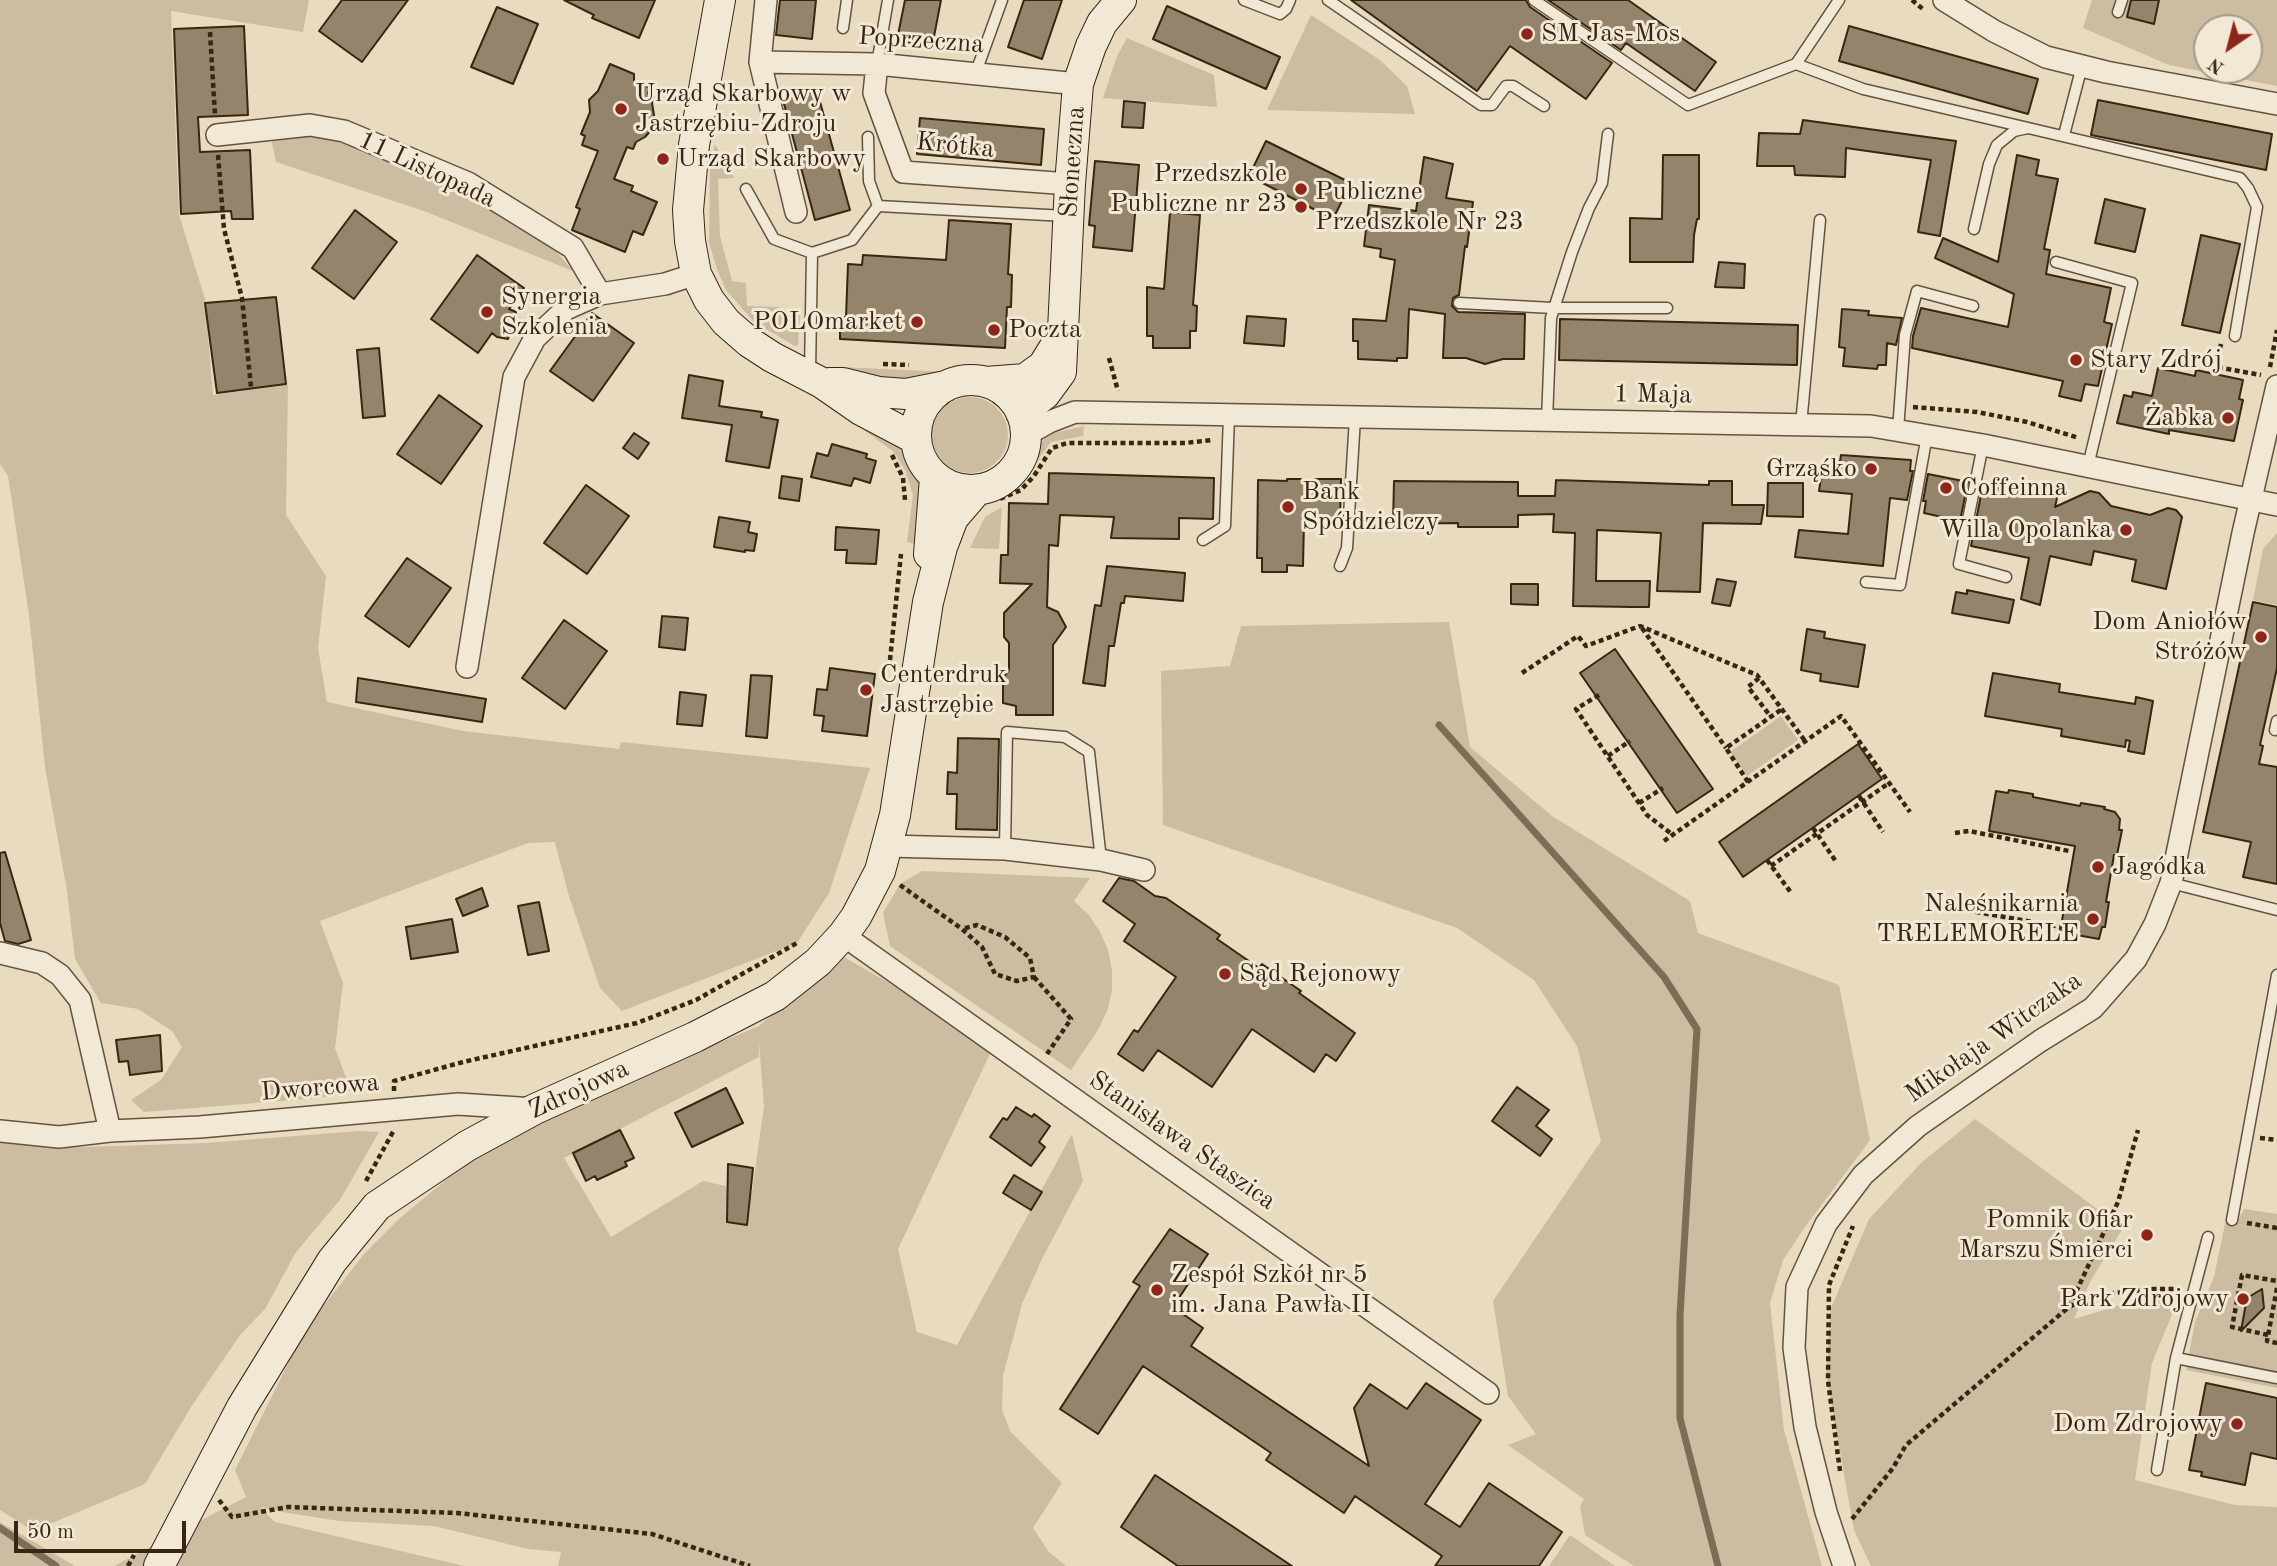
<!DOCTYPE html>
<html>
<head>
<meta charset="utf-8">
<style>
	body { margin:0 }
	#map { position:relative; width:2277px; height:1566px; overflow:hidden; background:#e9dbc0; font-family:"Old Standard TT",serif }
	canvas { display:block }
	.north { position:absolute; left:2193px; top:14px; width:70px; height:70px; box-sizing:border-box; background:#f1e8d6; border:2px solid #a79a88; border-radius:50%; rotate:215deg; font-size:19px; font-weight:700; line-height:28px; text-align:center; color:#372612 }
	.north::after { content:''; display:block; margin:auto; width:24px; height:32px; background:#8f2418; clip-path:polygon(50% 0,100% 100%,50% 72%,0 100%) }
	.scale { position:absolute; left:14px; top:1521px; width:172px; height:32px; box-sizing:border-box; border:4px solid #372612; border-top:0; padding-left:9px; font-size:21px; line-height:24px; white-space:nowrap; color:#372612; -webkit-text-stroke:5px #f1e8d6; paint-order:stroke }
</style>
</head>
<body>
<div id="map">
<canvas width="2277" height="1566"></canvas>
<div class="north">N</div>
<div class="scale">50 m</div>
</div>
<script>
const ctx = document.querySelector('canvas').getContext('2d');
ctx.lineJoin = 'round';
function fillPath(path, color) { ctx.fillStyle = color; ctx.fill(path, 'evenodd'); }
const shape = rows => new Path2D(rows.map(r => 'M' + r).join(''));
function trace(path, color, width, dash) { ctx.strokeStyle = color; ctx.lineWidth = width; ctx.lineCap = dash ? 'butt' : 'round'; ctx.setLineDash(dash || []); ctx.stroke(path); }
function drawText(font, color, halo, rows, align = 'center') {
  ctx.font = font + ' "Old Standard TT",serif'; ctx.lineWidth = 6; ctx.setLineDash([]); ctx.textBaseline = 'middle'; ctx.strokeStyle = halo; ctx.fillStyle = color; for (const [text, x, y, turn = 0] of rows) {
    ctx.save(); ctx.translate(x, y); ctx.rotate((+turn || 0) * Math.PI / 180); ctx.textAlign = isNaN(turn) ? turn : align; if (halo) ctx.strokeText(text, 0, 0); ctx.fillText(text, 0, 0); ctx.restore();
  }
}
fillPath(shape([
	[0,0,309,0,303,32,171,11,179,215,205,299,213,395,288,385,286,515,326,576,318,648,327,702,463,731,619,749,621,742,870,768,829,893,797,943,622,1011,600,988,568,893,555,842,528,843,320,921,343,983,335,1048,351,1091,319,1098,144,1112,131,1100,161,1080,182,1047,172,1031,138,1009,101,1003,75,959,67,891,45,767,29,615,8,476,0,464],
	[2092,0,2277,0,2277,86,2169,65,2083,28],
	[2207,28,2249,28,2249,70,2207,70],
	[1311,15,1380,60,1407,86,1415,114,1267,110],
	[1127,38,1214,75,1217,107,1103,98,1117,56],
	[322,134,456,186,544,237,573,271,424,211,276,162,271,138],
	[715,144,734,178,718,179,720,236,732,281,746,283,747,306,780,307,780,315,800,315,798,345,795,346,754,322,726,290,717,269,709,243,710,165],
	[840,367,949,372,916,384,840,375],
	'932 435a38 38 0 1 1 76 0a38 38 0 1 1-76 0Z',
	[839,412,900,445,910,460,919,476,924,498,926,547,907,542,913,495,905,470,894,452],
	[1084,426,1083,436,1051,442,1020,484,979,505,969,518,960,545,955,549,962,520,987,495,1008,487,1043,440,1054,433],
	[1002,507,999,549,970,548,985,517],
	[2277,533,2277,605,2253,600,2263,549],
	[1449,622,1470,747,1552,816,1690,901,1698,933,1839,985,1870,1140,1805,1227,1783,1260,1770,1303,1784,1430,1822,1566,1634,1566,1585,1535,1580,1506,1584,1499,1508,1445,1536,1434,1508,1396,1493,1301,1601,1141,1577,1046,1534,980,1457,928,1163,825,1161,671,1230,666,1241,626],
	[1781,716,1798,740,1747,776,1730,752],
	[922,871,1090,878,1074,901,1089,915,1100,932,1108,950,1112,971,1112,991,1107,1011,1098,1030,1071,1070,890,946,883,913,900,884],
	[842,956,995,1043,898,1249,917,1332,957,1345,1072,1134,1083,1181,1041,1261,1022,1304,1003,1376,1002,1410,1010,1431,1062,1483,1033,1528,1049,1552,1066,1566,558,1566,561,1552,528,1549,434,1526,339,1521,288,1513,260,1507,275,1522,465,1566,114,1566,246,1497,235,1470,306,1328,365,1253,400,1218,464,1165,543,1117,759,1026],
	[759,1042,764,1106,752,1192,703,1181,611,1237,564,1158,759,1057],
	[1975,1119,2123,1228,2090,1282,2074,1319,2160,1293,2171,1295,2178,1300,2152,1363,2135,1480,2235,1505,2277,1507,2277,1566,1871,1566,1854,1530,1826,1374,1831,1308,1869,1219,1922,1162],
	[360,1131,379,1132,340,1200,296,1252,265,1309,240,1335,191,1407,145,1484,33,1531,0,1510,0,1142,58,1148,206,1143],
	[2244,1209,2277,1214,2277,1388,2186,1370,2195,1322,2214,1277,2226,1219,2238,1221],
	[0,1522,75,1566,0,1566],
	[1570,1535,1615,1566,1549,1566]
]), '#cbbca2');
trace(shape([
	[1439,725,1664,977,1697,1029,1680,1315,1680,1418,1718,1566],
	[0,1528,56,1566]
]), '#7d6d57', 7);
const building = shape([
	[342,0,408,0,362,62,319,31,342,0],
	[564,0,655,0,639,38,592,18,594,15,564,0],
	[780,0,816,0,812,39,776,35,780,0],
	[905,0,941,0,932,47,897,40,905,0],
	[1024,0,1062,0,1042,59,1008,47,1024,0],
	[1351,0,1526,0,1530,7,1612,63,1586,99,1510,46,1477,91,1351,0],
	[1548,0,1628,0,1716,62,1695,91,1626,43,1621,50,1548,0],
	[2131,0,2159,0,2154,24,2127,17,2131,0],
	[1167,6,1280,57,1266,89,1153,39,1167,6],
	[497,7,538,24,513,84,471,67,497,7],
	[244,26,248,115,198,117,200,152,250,150,253,219,232,219,231,211,181,214,174,29,244,26],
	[1849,26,2038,79,2028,114,1839,61,1849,26],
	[610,64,634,74,634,81,651,88,648,93,655,96,652,103,654,115,652,129,645,137,636,142,633,149,627,147,614,179,633,186,631,191,657,202,643,235,633,231,625,252,572,230,580,209,576,207,598,151,582,145,585,136,581,134,590,112,589,100,598,91,610,64],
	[817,91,850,210,815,220,783,100,817,91],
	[2098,100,2272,134,2266,170,2091,135,2098,100],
	[1124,101,1145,103,1143,128,1122,127,1124,101],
	[920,118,1044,129,1041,165,917,154,920,118],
	[1803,120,1956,141,1940,236,1918,232,1931,160,1846,148,1845,177,1795,175,1794,166,1757,166,1759,133,1800,134,1803,120],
	[1266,141,1351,183,1333,219,1249,176,1266,141],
	[1663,155,1699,155,1699,219,1697,219,1694,235,1693,262,1630,262,1630,218,1662,219,1663,155],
	[2017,155,2039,160,2036,175,2058,179,2044,249,2050,250,2046,274,2111,288,2104,322,2112,324,2098,386,2085,384,2081,401,2059,396,2063,381,1912,348,1913,336,1921,308,2008,327,2014,294,1935,258,1943,238,1998,262,2017,155],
	[1424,157,1453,164,1446,198,1473,202,1467,247,1465,246,1459,295,1453,298,1452,306,1458,312,1525,314,1524,359,1503,359,1485,364,1466,358,1443,358,1445,314,1409,309,1407,358,1397,358,1397,361,1358,359,1358,341,1353,341,1353,319,1386,321,1395,260,1380,257,1381,249,1364,246,1369,205,1416,211,1424,157],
	[1095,161,1139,165,1132,251,1093,247,1095,226,1089,225,1095,161],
	[2105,199,2145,209,2135,252,2095,243,2105,199],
	[355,210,397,242,354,299,312,268,355,210],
	[1170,212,1200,215,1193,305,1197,306,1196,331,1190,331,1190,348,1153,348,1153,336,1147,336,1147,287,1164,289,1170,212],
	[949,220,1011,224,1008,274,1012,275,1011,307,1007,307,1005,348,840,339,840,317,846,317,848,264,862,265,863,255,946,260,949,220],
	[2201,235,2240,244,2220,333,2182,325,2201,235],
	[477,255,524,288,509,309,516,312,508,339,497,337,492,333,478,353,431,319,477,255],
	[1719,262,1745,264,1744,288,1715,287,1719,262],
	[276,297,286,384,217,393,205,303,276,297],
	[1842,309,1869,311,1868,315,1902,318,1896,345,1887,343,1886,365,1878,365,1877,369,1843,366,1845,348,1839,347,1842,309],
	[592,313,634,343,593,401,550,371,592,313],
	[1247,316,1286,319,1284,346,1244,343,1247,316],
	[1560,319,1798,325,1797,365,1559,360,1560,319],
	[379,348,385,416,363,418,357,350,379,348],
	[2158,368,2195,376,2196,370,2243,380,2239,399,2243,400,2234,441,2169,430,2169,434,2117,423,2124,395,2132,397,2133,392,2152,396,2158,368],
	[689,375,723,381,719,406,762,412,761,417,778,420,769,468,726,461,732,425,682,418,689,375],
	[439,395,482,426,441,484,397,454,439,395],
	[634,433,649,443,638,459,623,448,634,433],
	[832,444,867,454,866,458,876,461,870,483,854,478,851,486,811,477,817,453,828,456,832,444],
	[1841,455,1911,460,1910,471,1913,471,1907,500,1890,498,1883,566,1795,557,1799,530,1848,534,1852,494,1819,491,1823,464,1829,464,1829,460,1840,462,1841,455],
	[1049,473,1214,478,1213,519,1179,518,1179,539,1111,538,1114,517,1060,515,1058,546,1049,545,1047,607,1058,612,1066,627,1053,645,1053,715,1016,715,1016,706,1003,703,1003,678,1009,670,1009,643,1004,637,1004,613,1032,584,1000,583,1001,555,1008,555,1009,503,1048,504,1049,473],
	[1928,474,1968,482,1960,521,1924,513,1926,501,1923,501,1928,474],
	[782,476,802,479,799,501,779,498,782,476],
	[1287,479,1341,479,1340,522,1304,521,1303,566,1287,565,1287,572,1262,572,1262,558,1257,558,1258,480,1287,481,1287,479],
	[1556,480,1709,485,1709,481,1732,481,1732,505,1764,505,1761,524,1703,523,1700,592,1657,591,1661,533,1597,530,1596,581,1650,581,1649,607,1632,607,1573,606,1575,533,1553,532,1554,514,1518,515,1518,527,1458,527,1458,523,1393,524,1394,481,1518,482,1518,496,1555,496,1556,480],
	[1768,483,1803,483,1803,517,1767,516,1768,483],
	[2037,484,2059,489,2055,507,2090,491,2099,493,2111,506,2150,515,2168,508,2176,510,2182,517,2166,589,2132,581,2136,560,2094,551,2091,565,2050,556,2040,605,2021,599,2029,558,1971,546,1983,485,2002,489,2003,486,2036,492,2037,484],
	[586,485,629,516,587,574,544,543,586,485],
	[719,517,750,522,748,532,757,534,754,551,745,550,745,552,714,547,719,517],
	[836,527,879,530,876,564,846,563,847,550,835,550,836,527],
	[407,558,451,588,409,647,365,616,407,558],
	[1107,566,1185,573,1183,601,1125,596,1124,603,1121,603,1114,646,1109,646,1105,686,1083,683,1095,605,1101,606,1107,566],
	[1717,579,1736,582,1730,606,1712,603,1717,579],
	[1511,584,1538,584,1538,605,1511,604,1511,584],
	[1967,590,2014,600,2009,623,1952,613,1956,592,1967,594,1967,590],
	[2253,602,2277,607,2277,668,2260,745,2263,746,2259,764,2277,767,2277,884,2243,877,2251,842,2203,832,2253,602],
	[662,616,688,618,685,650,659,647,662,616],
	[564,620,607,651,565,709,522,678,564,620],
	[1807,629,1825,632,1824,638,1865,645,1858,687,1820,681,1821,674,1801,670,1807,629],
	[1615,649,1713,789,1677,813,1580,673,1615,649],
	[830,668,875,674,867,736,822,731,824,716,814,715,817,689,827,690,830,668],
	[1993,673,2060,684,2059,692,2135,704,2136,697,2153,701,2144,754,2128,751,2130,741,2126,740,2125,747,2061,736,2062,729,1985,716,1993,673],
	[751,675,772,676,767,738,746,736,751,675],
	[358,678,486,699,482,722,356,702,358,678],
	[680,692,706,695,702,726,677,724,680,692],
	[958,738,999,739,997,830,956,829,957,794,947,794,948,772,957,773,958,738],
	[1858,744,1882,779,1743,877,1719,842,1858,744],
	[2009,790,2033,794,2033,797,2080,806,2081,803,2105,807,2104,809,2115,812,2120,819,2119,830,2122,830,2117,855,2114,855,2106,902,2109,902,2105,927,2102,927,2099,939,2060,932,2075,846,1989,831,1996,791,2008,793,2009,790],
	[5,852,31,940,18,944,5,941,0,923,0,853,5,852],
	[1119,878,1134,881,1155,896,1166,898,1220,935,1217,939,1259,968,1262,964,1301,991,1299,993,1355,1033,1336,1061,1326,1054,1314,1072,1252,1029,1212,1087,1158,1050,1143,1071,1118,1054,1134,1030,1138,1032,1176,977,1124,941,1135,924,1103,901,1119,878],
	[482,888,488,906,463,916,456,899,482,888],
	[539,902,549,951,528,955,518,906,539,902],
	[452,919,458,952,411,959,406,927,452,919],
	[160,1035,162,1071,130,1075,128,1061,119,1062,116,1040,160,1035],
	[1517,1087,1549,1110,1536,1126,1552,1139,1540,1156,1492,1121,1517,1087],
	[726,1088,743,1123,692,1147,675,1113,726,1088],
	[1016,1107,1032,1117,1034,1114,1050,1126,1039,1142,1045,1147,1031,1166,990,1137,1003,1118,1007,1120,1016,1107],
	[620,1130,634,1158,625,1162,627,1166,597,1180,595,1176,586,1181,573,1153,620,1130],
	[728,1164,753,1168,747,1225,727,1222,728,1164],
	[1014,1175,1042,1192,1031,1210,1003,1193,1014,1175],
	[1170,1229,1208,1254,1173,1307,1203,1328,1191,1346,1369,1466,1354,1408,1370,1384,1407,1409,1426,1383,1481,1420,1425,1504,1460,1527,1489,1483,1562,1532,1539,1566,1435,1566,1442,1556,1355,1496,1344,1513,1266,1460,1271,1453,1143,1366,1098,1434,1060,1409,1140,1286,1133,1282,1170,1229],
	[2262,1289,2264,1308,2241,1331,2247,1298,2262,1289],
	[2206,1383,2277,1398,2277,1459,2251,1453,2245,1485,2201,1476,2202,1472,2189,1470,2206,1383],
	[1155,1475,1235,1528,1292,1566,1178,1566,1121,1527,1155,1475]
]);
fillPath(building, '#94846c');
trace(building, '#372612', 2);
const lane = shape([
	[1244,0,1280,14,1286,9,1290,0],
	[1328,0,1481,105,1492,105,1506,86,1513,86,1544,106],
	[1534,0,1688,105,1796,64,1839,0],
	[2118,12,2122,0],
	[843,28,847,0],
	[877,64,888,0],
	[1796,64,1863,89,2240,178,2248,188,2257,207,2235,336],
	[976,72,1002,0],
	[2064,135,2082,66],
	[868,137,869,181,878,206],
	[746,189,774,239,812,253,810,372],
	[1974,229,1989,164,1997,145,2014,131,2028,128],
	[812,253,852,240,878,206,1066,216],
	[2056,262,2132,283,2088,466],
	[1459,303,1553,308,1667,308],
	[1547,421,1551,318,1572,252,1589,208,1602,183,1608,134],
	[1801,425,1820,220],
	[1898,430,1905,335,1917,291,1973,306],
	[1983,445,1959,564,2006,577],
	[1203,540,1225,526,1229,416],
	[1340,566,1347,548,1355,418],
	[1866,582,1900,585,1927,435],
	[2275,730,2277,721],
	[1005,849,1007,732,1065,737,1089,752,1101,860],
	[2171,883,2277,910],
	[2232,1220,2277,975],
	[2176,1358,2277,1378],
	[2157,1470,2176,1358,2208,1237]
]);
const street = shape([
	[766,0,760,62,796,212],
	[1944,0,1994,31,2046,57,2106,72,2277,104],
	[760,62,877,64,1078,84],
	[877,64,874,93,903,172,1070,184],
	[217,135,310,125,344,131,468,183,573,248,600,294],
	[1026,435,1049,422,1075,412,1871,426,1983,445,2277,505],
	[467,667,514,377,535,338,566,309,600,294,665,284,696,274],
	[887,846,1005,849,1101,860,1144,870],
	[843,935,1488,1393],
	[0,953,42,963,60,975,80,1000,110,1131],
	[0,1131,59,1137,110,1131,200,1127,458,1104,535,1109],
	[1844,1566,1826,1512,1805,1427,1794,1348,1797,1287,1826,1224,1863,1175,1918,1126,2040,1041,2093,1008,2136,959,2155,924,2171,883,2243,533,2277,386]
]);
const secondary = shape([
	[720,0,694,145,688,210,690,241,696,274,709,300,726,322,749,342,772,357,822,383,861,410,916,439],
	'916 435a55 55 0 1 1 110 0a55 55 0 1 1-110 0Z',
	[986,382,1025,379,1043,366,1059,340],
	[830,383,843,383,879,392,906,394,946,386],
	[1021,413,1045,394,1061,372,1070,184,1078,84,1091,46,1102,23,1121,0],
	[929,554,935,478],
	[159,1566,242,1407,332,1261,377,1206,467,1146,535,1109,695,1037,775,996,818,962,843,935,856,917,880,871,895,815,928,602,942,547,953,518,977,490]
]);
trace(lane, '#64533e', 13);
trace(street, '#64533e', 24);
trace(secondary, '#372612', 32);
trace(shape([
	[1912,0,1924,10],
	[210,32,215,115],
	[218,155,224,229,242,298,251,387],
	[2221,344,2216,367,2261,375],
	[1109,358,1118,391],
	[883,364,909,365],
	[2270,367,2277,330],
	[1913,407,1977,412,2027,422,2079,438],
	[892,455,903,478,905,500],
	[1000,499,1021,490,1034,476,1052,448,1067,443,1185,443,1212,440],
	[1642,628,1726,748],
	[890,660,901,554],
	[1522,673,1578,636,1586,646,1640,626,1757,675,1805,741],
	[1759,678,1748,687,1771,717],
	[1599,695,1576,709,1647,815,1673,835],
	[1608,756,1630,741],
	[1748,782,1726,748,1782,709],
	[1859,796,1883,832],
	[1639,803,1663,788],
	[1813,828,1837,863],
	[1955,833,1969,831,2069,851],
	[1664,841,1841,716,1910,812],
	[1767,860,1792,894],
	[1771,866,1889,783],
	[900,885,962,929,982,947,995,974,1017,981,1034,977,1030,958,1005,937,977,925,962,929],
	[1942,906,2061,927],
	[1034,977,1071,1019,1047,1054],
	[394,1091,394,1081,463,1062,637,1023,696,1000,797,943],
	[2260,1138,2277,1140],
	[366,1181,394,1130],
	[2247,1223,2277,1228],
	[2277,1288,2267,1341,2277,1343],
	[2069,1307,2118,1202,2138,1130],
	[2268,1335,2232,1327,2242,1275,2277,1281],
	[1840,1471,1828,1381,1829,1285,1853,1226],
	[219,1500,232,1517,288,1507,457,1513,652,1534,750,1566],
	[1852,1519,1893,1468,1906,1445,2069,1307,2094,1295,2154,1289,2178,1289],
	[128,1566,134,1555]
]), '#372612', 4.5, [5, 3.5]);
trace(lane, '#f1e8d6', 10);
trace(street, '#f1e8d6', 21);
trace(secondary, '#f1e8d6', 30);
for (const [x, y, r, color] of [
	[1527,34,7,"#8f2418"],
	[621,109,7,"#8f2418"],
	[663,159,7,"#8f2418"],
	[1301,189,7,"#8f2418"],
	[1301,207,7,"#8f2418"],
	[487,312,7,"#8f2418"],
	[917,322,7,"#8f2418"],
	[994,330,7,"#8f2418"],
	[2076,360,7,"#8f2418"],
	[2228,418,7,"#8f2418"],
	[1871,469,7,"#8f2418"],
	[1946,488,7,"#8f2418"],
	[1288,507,7,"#8f2418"],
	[2126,530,7,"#8f2418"],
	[2261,637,7,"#8f2418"],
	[866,690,7,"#8f2418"],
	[2098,867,7,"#8f2418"],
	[2093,919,7,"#8f2418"],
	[1225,974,7,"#8f2418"],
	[2147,1235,7,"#8f2418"],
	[1157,1290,7,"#8f2418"],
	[2243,1299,7,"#8f2418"],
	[2237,1424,7,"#8f2418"]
]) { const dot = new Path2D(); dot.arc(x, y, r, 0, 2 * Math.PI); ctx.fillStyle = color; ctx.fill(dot); trace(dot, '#f1e8d6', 2.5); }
drawText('26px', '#372612', '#f1e8d6', [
	["SM Jas-Mos",1541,34],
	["Urząd Skarbowy w",635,94],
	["Jastrzębiu-Zdroju",635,124],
	["Urząd Skarbowy",677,159],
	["Przedszkole",1287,174,"right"],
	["Publiczne nr 23",1287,204,"right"],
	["Publiczne",1315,192],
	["Przedszkole Nr 23",1315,222],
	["Synergia",501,297],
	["Szkolenia",501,327],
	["POLOmarket",903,322,"right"],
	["Poczta",1008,330],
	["Stary Zdrój",2090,360],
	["Żabka",2214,418,"right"],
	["Grząśko",1857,469,"right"],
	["Coffeinna",1960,488],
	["Bank",1302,492],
	["Spółdzielczy",1302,522],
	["Willa Opolanka",2112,530,"right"],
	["Dom Aniołów",2247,622,"right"],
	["Stróżów",2247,652,"right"],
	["Centerdruk",880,675],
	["Jastrzębie",880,705],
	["Jagódka",2112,867],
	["Naleśnikarnia",2079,904,"right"],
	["TRELEMORELE",2079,934,"right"],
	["Sąd Rejonowy",1239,974],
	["Pomnik Ofiar",2133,1220,"right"],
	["Marszu Śmierci",2133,1250,"right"],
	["Zespół Szkół nr 5",1171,1275],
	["im. Jana Pawła II",1171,1305],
	["Park Zdrojowy",2229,1299,"right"],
	["Dom Zdrojowy",2223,1424,"right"]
], 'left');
drawText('26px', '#372612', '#f1e8d6', [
	["Poprzeczna",921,41,4],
	["Krótka",955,146,6],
	["Słoneczna",1073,162,-86],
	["11 Listopada",427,170,25],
	["1 Maja",1653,395,1],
	["Mikołaja Witczaka",1994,1038,-35],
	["Dworcowa",320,1088,-5],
	["Zdrojowa",579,1090,-25],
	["Stanisława Staszica",1182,1141,35]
]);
</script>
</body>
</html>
